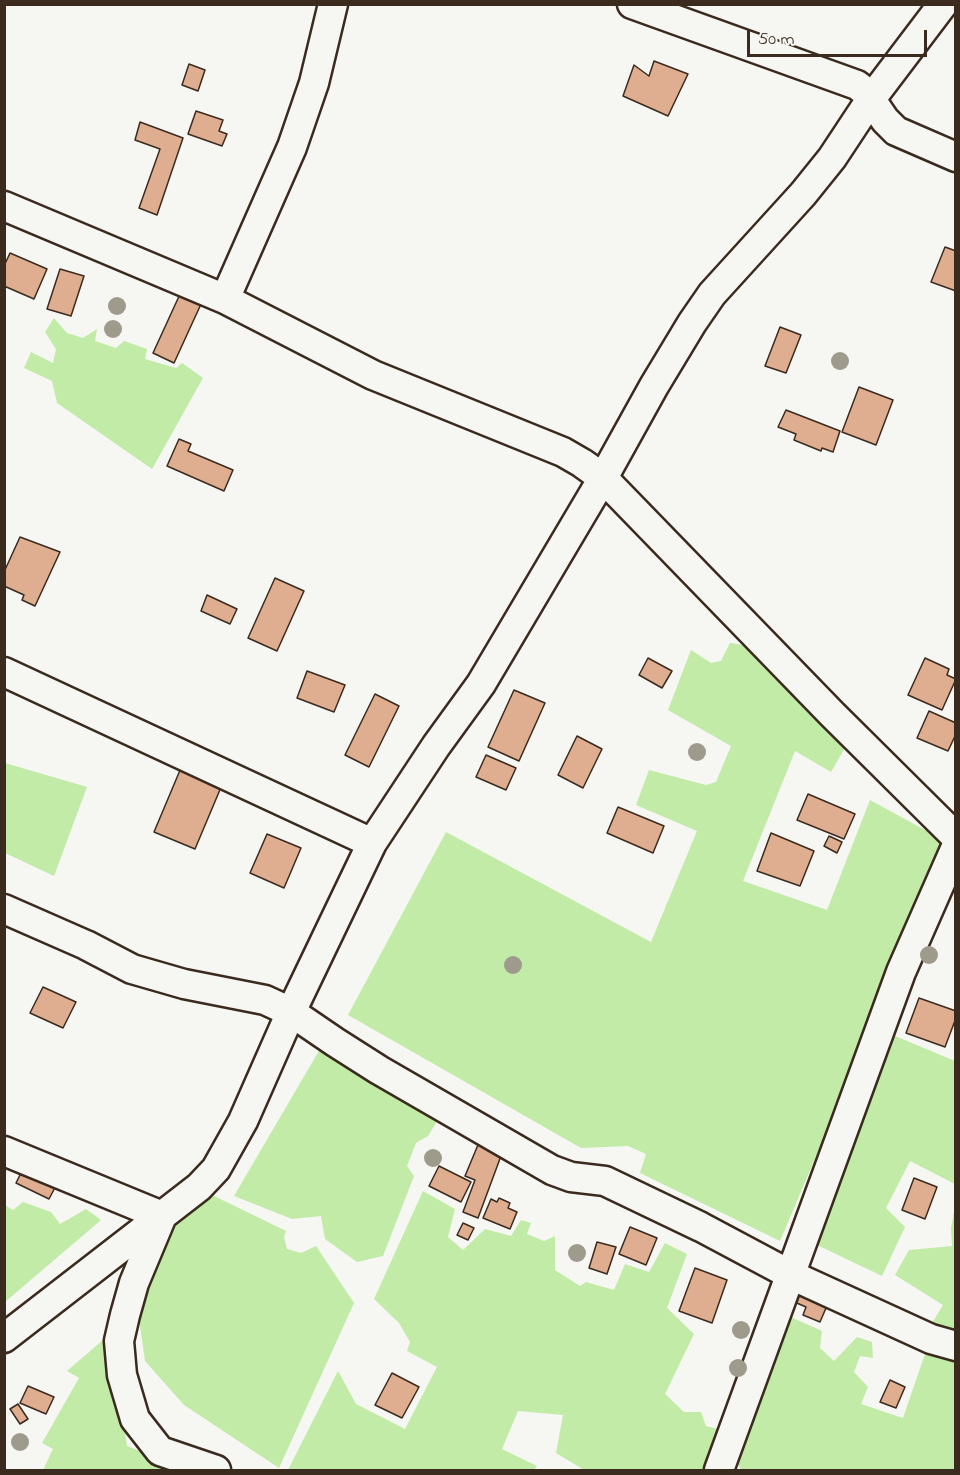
<!DOCTYPE html>
<html>
<head>
<meta charset="utf-8">
<style>
	body { margin:0 }
	#map { position:relative; width:960px; height:1475px; overflow:hidden; background:#f6f6f2; font-family:"Indie Flower",sans-serif }
	canvas { display:block }
	.frame { position:absolute; inset:0; border:6px solid #3b2a1e; pointer-events:none }
	.scale { position:absolute; left:747px; top:30px; width:180px; height:27px; box-sizing:border-box; border:3px solid #3b2a1e; border-top:0; padding-left:8px; font-size:18px; line-height:21px; white-space:nowrap; color:#3b2a1e; -webkit-text-stroke:4px #f6f6f2; paint-order:stroke }
</style>
</head>
<body>
<div id="map">
<canvas width="960" height="1475"></canvas>
<div class="frame"></div>
<div class="scale">50 m</div>
</div>
<script>
const ctx = document.querySelector('canvas').getContext('2d');
ctx.lineJoin = 'round';
function fillPath(path, color) { ctx.fillStyle = color; ctx.fill(path, 'evenodd'); }
const shape = rows => new Path2D(rows.map(r => 'M' + r).join(''));
function trace(path, color, width, dash) { ctx.strokeStyle = color; ctx.lineWidth = width; ctx.lineCap = dash ? 'butt' : 'round'; ctx.setLineDash(dash || []); ctx.stroke(path); }
fillPath(shape([
	[54,318,67,333,83,338,97,329,95,341,116,348,124,341,147,349,145,359,176,368,182,363,203,378,152,469,57,403,52,381,24,368,31,352,53,363,56,349,45,332],
	[730,643,757,647,846,746,831,772,795,751,743,881,827,910,870,800,949,843,780,1241,640,1173,646,1154,628,1146,581,1148,348,1015,446,832,651,942,697,831,636,805,649,770,706,785,716,782,731,746,668,710,691,650,711,663,721,661],
	[5,763,87,787,54,876,5,853],
	[895,1036,955,1061,955,1184,910,1161,886,1208,905,1227,882,1276,815,1244],
	[323,1044,439,1118,428,1136,416,1143,407,1166,414,1176,383,1256,357,1262,325,1239,321,1216,292,1219,234,1196],
	[423,1191,455,1209,448,1237,463,1250,485,1229,511,1236,521,1220,531,1223,527,1234,544,1241,555,1236,555,1270,580,1286,586,1282,614,1290,625,1264,649,1272,665,1243,687,1254,667,1308,694,1334,665,1394,684,1412,701,1412,706,1426,722,1430,708,1470,584,1470,556,1453,563,1415,518,1411,502,1449,537,1466,534,1470,288,1470,338,1371,356,1404,405,1429,437,1367,407,1351,410,1342,399,1323,374,1299],
	[206,1192,286,1231,284,1237,287,1249,301,1253,316,1246,354,1303,279,1468,184,1405,145,1361,136,1298,161,1237],
	[23,1202,51,1212,60,1224,86,1209,101,1220,5,1302,5,1205,13,1210],
	[955,1206,955,1336,929,1328,943,1305,895,1275,909,1250,952,1246,951,1228],
	[784,1314,822,1331,820,1348,834,1361,857,1337,872,1342,873,1358,860,1356,854,1372,868,1387,861,1404,903,1418,927,1348,955,1356,955,1470,742,1470,734,1460],
	[110,1334,127,1446,189,1470,43,1470,53,1449,42,1443,79,1378,67,1371]
]), '#c1eba7');
const building = shape([
	[654,61,688,74,668,116,623,96,634,65,649,76,654,61],
	[189,64,205,70,198,91,182,85,189,64],
	[196,111,223,120,219,131,227,134,222,146,188,134,196,111],
	[140,122,183,138,157,215,139,208,160,149,135,140,140,122],
	[945,247,956,251,956,291,931,282,945,247],
	[10,253,47,269,34,299,4,286,4,266,10,253],
	[60,269,84,276,71,316,47,309,60,269],
	[186,281,207,291,174,363,153,353,186,281],
	[780,327,801,335,786,373,765,366,780,327],
	[859,387,893,400,876,445,842,432,859,387],
	[786,410,840,431,833,452,822,448,821,451,794,440,796,434,778,427,786,410],
	[179,439,191,444,188,451,233,470,224,491,167,466,179,439],
	[20,537,60,552,35,606,22,600,24,595,4,586,4,572,20,537],
	[275,578,304,591,277,651,248,638,275,578],
	[207,595,237,609,230,624,201,611,207,595],
	[648,658,672,671,662,688,639,675,648,658],
	[925,658,949,669,947,675,956,679,942,710,908,695,925,658],
	[307,671,345,685,334,712,297,698,307,671],
	[514,690,545,703,519,761,488,747,514,690],
	[375,694,399,706,369,767,345,755,375,694],
	[929,711,956,723,956,734,948,751,917,738,929,711],
	[577,736,602,749,583,788,558,775,577,736],
	[486,755,516,768,506,790,476,777,486,755],
	[186,756,227,773,195,849,154,832,186,756],
	[808,794,855,814,844,839,797,820,808,794],
	[618,807,664,826,653,853,607,833,618,807],
	[771,833,814,851,800,886,757,871,771,833],
	[267,834,301,848,284,888,250,873,267,834],
	[829,836,842,842,837,853,824,846,829,836],
	[43,987,76,1002,63,1028,30,1013,43,987],
	[919,998,956,1011,956,1018,945,1047,906,1033,919,998],
	[508,1137,478,1218,463,1212,475,1180,465,1176,480,1140,508,1137],
	[26,1163,59,1180,49,1199,16,1183,26,1163],
	[439,1166,471,1182,461,1202,429,1186,439,1166],
	[914,1178,937,1187,925,1219,902,1210,914,1178],
	[499,1198,510,1203,508,1208,517,1212,510,1229,483,1218,491,1199,497,1202,499,1198],
	[463,1223,474,1228,468,1240,457,1235,463,1223],
	[630,1227,657,1238,646,1265,619,1254,630,1227],
	[597,1242,616,1247,607,1274,589,1268,597,1242],
	[695,1268,727,1280,712,1323,679,1311,695,1268],
	[793,1279,832,1294,820,1322,803,1315,806,1307,785,1298,793,1279],
	[392,1373,419,1387,402,1418,375,1405,392,1373],
	[890,1380,905,1387,896,1408,880,1402,890,1380],
	[28,1386,54,1397,46,1414,20,1403,28,1386],
	[18,1404,28,1419,20,1424,10,1409,18,1404]
]);
fillPath(building, '#dfae90');
trace(building, '#3b2a1e', 1.5);
const street = shape([
	[632,4,857,85,866,92,885,120,896,131,956,157],
	[4,206,225,299,373,375,563,452,582,463,603,478,832,714,956,837],
	[225,299,292,147,314,83,333,4],
	[4,672,372,843],
	[4,909,86,945,132,969,184,984,265,1000,291,1012,335,1042,379,1070,552,1170,571,1177,605,1181,701,1227,791,1275,931,1339,956,1346],
	[4,1151,162,1216,134,1283,125,1315,119,1341,122,1375,135,1419,160,1451,216,1470],
	[4,1338,199,1187,216,1169,243,1121,291,1012,372,843,436,746,481,684,603,478,654,386,692,323,712,294,803,194,832,158,871,99,943,4],
	[719,1470,901,972,956,847]
]);
trace(street, '#3b2a1e', 33);
trace(street, '#f6f6f2', 28);
ctx.fillStyle = '#9e9b8c';
for (const [x, y] of [
	[117,306],
	[113,329],
	[840,361],
	[697,752],
	[929,955],
	[513,965],
	[433,1158],
	[577,1253],
	[741,1330],
	[738,1368],
	[20,1442]
]) { ctx.beginPath(); ctx.arc(x, y, 9, 0, 2 * Math.PI); ctx.fill(); }
</script>
</body>
</html>
